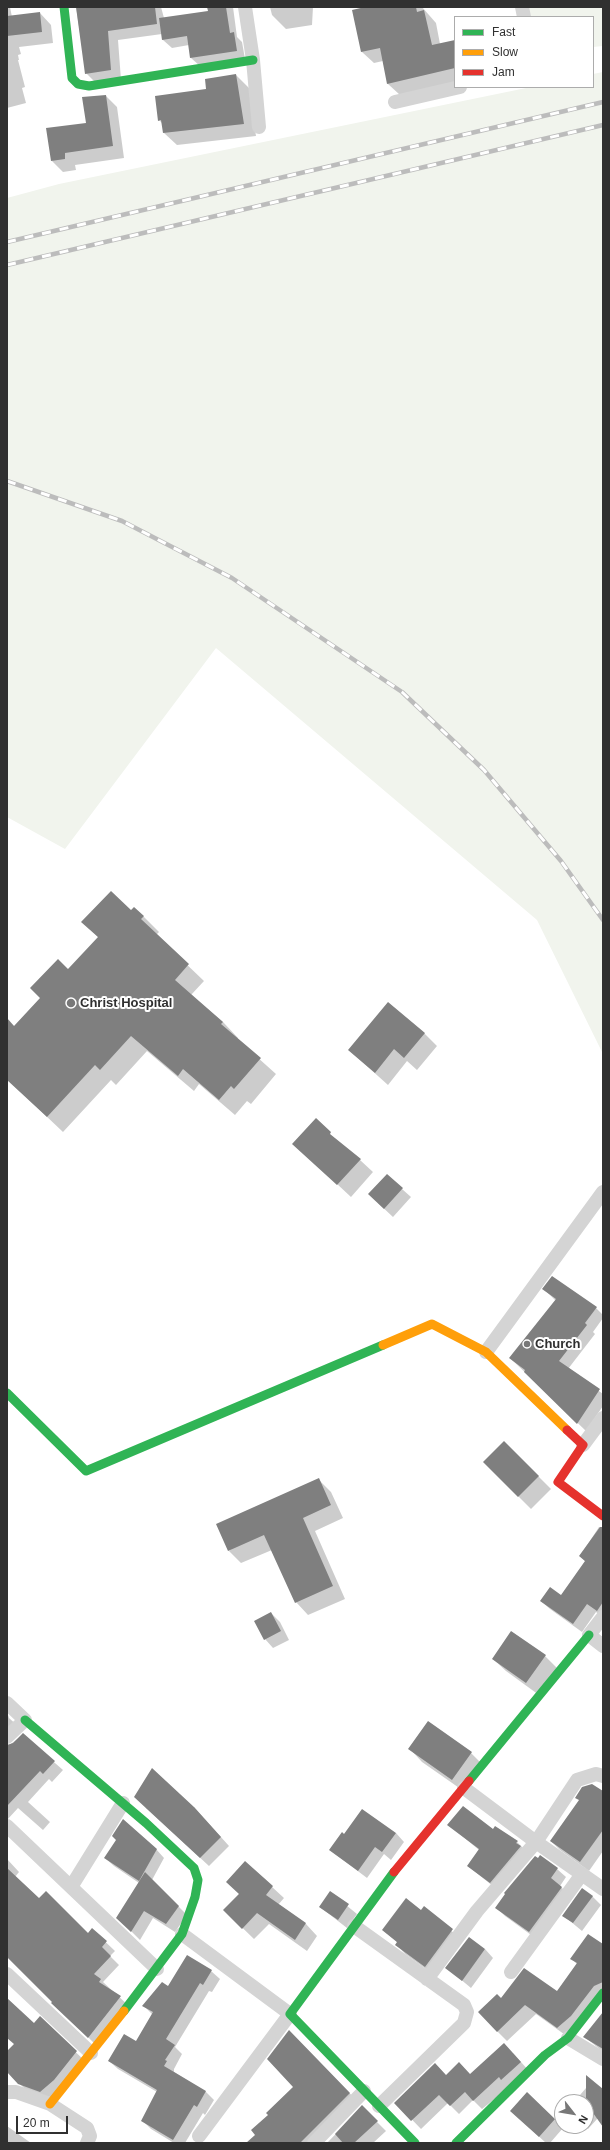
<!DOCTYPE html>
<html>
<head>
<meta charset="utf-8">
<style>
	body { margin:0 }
	#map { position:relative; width:610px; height:2150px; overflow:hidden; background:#fff; font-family:Arial,sans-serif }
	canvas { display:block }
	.frame { position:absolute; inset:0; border:8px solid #303030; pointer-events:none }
	.legend { position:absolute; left:454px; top:16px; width:140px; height:72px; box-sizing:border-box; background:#fff; border:1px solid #acacac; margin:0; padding:5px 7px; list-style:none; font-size:12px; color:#303030 }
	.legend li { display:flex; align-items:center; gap:8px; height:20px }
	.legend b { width:20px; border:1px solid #acacac }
	.north { position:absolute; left:554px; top:2094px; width:40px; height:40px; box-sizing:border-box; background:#fff; border:1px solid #acacac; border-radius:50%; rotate:121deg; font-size:11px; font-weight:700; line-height:16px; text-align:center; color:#303030 }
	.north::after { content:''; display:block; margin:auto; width:14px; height:18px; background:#787878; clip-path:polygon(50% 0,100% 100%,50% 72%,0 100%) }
	.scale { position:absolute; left:16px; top:2116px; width:52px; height:18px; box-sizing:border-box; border:2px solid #303030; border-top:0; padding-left:5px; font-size:12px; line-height:14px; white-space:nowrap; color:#303030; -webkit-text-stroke:3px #fff; paint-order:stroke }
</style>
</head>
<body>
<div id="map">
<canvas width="610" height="2150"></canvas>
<div class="frame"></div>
<ul class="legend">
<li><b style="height:5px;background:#30b455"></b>Fast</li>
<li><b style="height:5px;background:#ff9f0a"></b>Slow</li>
<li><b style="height:5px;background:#e5322d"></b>Jam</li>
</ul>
<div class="north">N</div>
<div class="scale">20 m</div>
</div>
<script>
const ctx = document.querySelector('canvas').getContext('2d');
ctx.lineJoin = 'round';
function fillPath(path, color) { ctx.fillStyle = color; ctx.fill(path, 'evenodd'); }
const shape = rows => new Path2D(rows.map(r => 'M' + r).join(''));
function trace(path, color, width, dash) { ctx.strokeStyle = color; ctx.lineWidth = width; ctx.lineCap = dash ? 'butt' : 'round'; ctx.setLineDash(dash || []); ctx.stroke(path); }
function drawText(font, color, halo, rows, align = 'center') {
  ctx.font = font + ' Arial,sans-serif'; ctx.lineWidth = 4; ctx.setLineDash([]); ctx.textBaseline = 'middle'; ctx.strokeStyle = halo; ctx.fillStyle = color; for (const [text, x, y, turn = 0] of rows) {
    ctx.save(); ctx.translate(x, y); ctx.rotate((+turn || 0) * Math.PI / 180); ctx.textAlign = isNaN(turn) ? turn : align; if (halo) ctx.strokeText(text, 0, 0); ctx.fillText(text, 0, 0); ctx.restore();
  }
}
fillPath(shape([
	[527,7,603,7,603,46,593,47,593,17,529,17],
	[603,72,603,1054,537,920,216,648,65,849,7,817,7,198,59,184,531,87,593,87,593,74]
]), '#f1f4ed');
fillPath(shape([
	[7,7,10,7,12,17,40,13,51,25,53,43,19,47,21,54,18,55,19,60,18,60,25,87,22,88,26,103,7,108],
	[76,7,161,7,164,18,209,12,208,7,233,7,237,37,242,42,245,59,200,66,191,58,189,45,172,48,163,40,162,34,118,40,121,80,96,83,86,73],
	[270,7,315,7,313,7,312,25,286,29,272,15],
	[370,7,422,7,436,23,440,44,455,41,455,83,400,95,388,84,383,61,374,63,362,52],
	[236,75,249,88,256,136,177,145,164,133,163,124,159,120,208,90],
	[106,96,117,107,124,158,75,165,76,170,63,172,52,161,87,123],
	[131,911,143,916,159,932,156,935,204,981,191,995,223,1022,238,1038,237,1039,276,1074,251,1104,247,1101,235,1115,199,1084,194,1091,147,1051,116,1085,111,1080,63,1132,7,1079,7,1020,15,1027,99,938,83,922],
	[424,1033,437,1046,417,1070,407,1061,388,1085,349,1050],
	[294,1144,348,1152,360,1160,373,1172,351,1197],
	[402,1189,411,1197,393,1217,378,1203],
	[544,1289,596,1308,603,1315,603,1318,593,1332,595,1334,568,1369,603,1394,603,1406,586,1431,510,1358,556,1301],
	[504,1442,551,1489,531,1509,484,1462],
	[318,1479,331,1492,343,1518,315,1531,345,1599,308,1615,296,1602,272,1550,241,1563,229,1551],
	[599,1527,603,1528,603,1617,596,1612,582,1632,550,1609,541,1601,561,1596,586,1562,580,1556],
	[271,1613,280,1622,289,1640,273,1648,265,1639],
	[512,1632,545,1656,558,1669,539,1695,506,1671,493,1659],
	[7,1712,9,1718,21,1729,7,1743,8,1746,23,1735,63,1770,52,1782,49,1779,28,1802,50,1822,43,1830,18,1808,7,1820],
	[428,1722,471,1753,484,1766,465,1792,422,1762,410,1749],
	[603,1792,603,1851,589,1871,560,1850,551,1841],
	[194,1807,229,1846,209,1866,146,1808],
	[449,1825,494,1830,517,1842,525,1850,499,1891,468,1866,479,1850],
	[396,1833,404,1842,391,1860,384,1854,367,1878,330,1850,345,1835],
	[156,1849,164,1858,152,1880,187,1915,175,1932,153,1918,140,1940,118,1918,139,1883,114,1866,105,1858],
	[7,1859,19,1872,15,1877,39,1900,88,1934,92,1929,115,1951,110,1956,119,1965,103,1982,129,2006,97,2046,7,1957],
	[245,1862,284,1898,278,1905,306,1924,317,1936,307,1951,269,1924,254,1939,224,1910,239,1894],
	[557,1869,566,1877,560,1886,570,1896,538,1940,505,1916,497,1908],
	[330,1892,357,1914,347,1928,320,1907],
	[592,1896,601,1905,582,1931,564,1916],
	[424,1908,461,1939,434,1975,405,1954,397,1945,398,1943,383,1930,421,1912],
	[603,1946,603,1997,568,2037,536,2014,507,2041,497,2031,501,1999,557,1993,577,1964,572,1959],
	[485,1949,493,1958,471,1988,447,1968],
	[211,1971,220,1979,212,1992,209,1991,175,2047,182,2054,174,2069,174,2072,206,2092,214,2100,205,2115,203,2113,185,2143,174,2143,151,2129,142,2120,157,2092,118,2069,109,2061,136,2042,153,2015,144,2006,169,1987],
	[7,1999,34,2025,40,2018,85,2061,49,2100,28,2092,7,2071,7,2053,15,2044,7,2037],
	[603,2013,603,2052,585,2037],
	[298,2040,359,2103,321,2143,247,2143,256,2135,269,2115,295,2087],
	[513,2053,529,2071,482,2109,473,2100,459,2114,448,2103,421,2129,396,2103,446,2076,471,2075],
	[592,2081,603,2091,603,2125,598,2118,588,2129,584,2126,586,2126,586,2102,574,2102],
	[362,2107,386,2131,373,2143,327,2143],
	[520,2119,555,2119,563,2128,550,2143,546,2143],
	[7,2126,31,2143,7,2143]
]), '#0003');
fillPath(shape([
	[76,7,155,7,157,24,108,31,111,70,85,74],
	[207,7,226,7,230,33,234,32,237,51,190,58,187,36,162,40,159,18,208,11],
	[365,7,416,7,417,12,424,10,432,45,455,40,455,68,387,84,380,48,361,52,352,10],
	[40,12,42,32,7,36,7,16],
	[236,74,244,124,163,133,161,120,158,121,155,96,206,89,205,79],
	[106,95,113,146,65,153,65,159,51,161,46,128,86,123,82,97],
	[111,891,131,910,134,907,144,916,141,919,189,964,175,980,223,1022,221,1024,261,1058,234,1089,231,1086,219,1100,183,1069,178,1076,131,1036,100,1070,95,1065,47,1117,7,1080,7,1018,14,1026,40,998,30,988,58,959,68,969,98,937,81,922],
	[388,1002,425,1033,404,1058,394,1049,375,1073,348,1050],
	[316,1118,331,1132,330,1134,361,1159,337,1185,292,1144],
	[387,1174,403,1188,384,1209,368,1194],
	[552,1276,597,1307,585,1323,587,1325,559,1361,600,1389,577,1424,524,1372,525,1370,509,1358,556,1299,542,1289],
	[504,1441,539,1476,518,1497,483,1462],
	[319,1478,331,1505,303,1518,333,1586,295,1603,264,1535,228,1551,216,1524],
	[600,1527,603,1527,603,1602,597,1611,587,1604,573,1624,540,1601,550,1587,561,1595,585,1561,579,1556],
	[271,1612,281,1631,264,1640,254,1621],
	[511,1631,546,1655,526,1683,492,1659],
	[428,1721,472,1752,452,1780,408,1749],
	[23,1733,55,1761,43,1774,40,1771,7,1806,7,1745,13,1743],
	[152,1768,194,1807,221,1837,200,1858,134,1797],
	[592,1784,603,1791,603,1830,580,1862,550,1841,579,1800,575,1798,582,1787],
	[463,1806,493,1829,495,1826,518,1841,516,1843,521,1846,490,1883,467,1866,479,1849,447,1825],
	[362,1809,396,1833,382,1852,375,1847,358,1871,329,1850,342,1832,344,1834],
	[123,1819,157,1849,139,1881,104,1858,116,1840,112,1836],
	[540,1855,558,1868,551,1878,562,1887,529,1932,495,1908,505,1894,504,1893,535,1856,538,1858],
	[245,1861,273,1886,266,1895,306,1923,295,1940,257,1913,242,1929,223,1910,239,1894,226,1882],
	[7,1868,39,1898,46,1891,88,1933,92,1928,107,1941,102,1947,111,1956,94,1974,101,1979,99,1982,121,1996,88,2038,51,2003,52,2002,7,1957],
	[145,1872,179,1906,166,1924,144,1911,131,1932,116,1918],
	[582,1888,593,1896,573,1923,562,1916],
	[330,1891,349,1904,338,1920,319,1907],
	[406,1898,421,1910,424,1906,453,1929,425,1967,395,1945,397,1942,382,1930],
	[588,1934,603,1944,603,1982,594,1986,571,2016,557,2028,525,2005,497,2032,478,2012,497,1994,501,1998,524,1968,557,1991,577,1963,570,1959],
	[469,1937,485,1949,462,1981,445,1968],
	[187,1955,212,1970,203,1985,200,1983,166,2039,175,2045,165,2060,167,2061,164,2066,206,2091,197,2107,194,2105,173,2140,141,2121,157,2090,108,2061,124,2034,136,2041,153,2012,142,2006,162,1982,168,1986],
	[7,1998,34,2023,40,2016,77,2051,54,2080,40,2092,18,2084,7,2072,7,2051,14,2044,7,2038],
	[603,2012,603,2049,583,2037],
	[289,2030,350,2093,300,2143,246,2143,255,2135,251,2130,268,2115,266,2113,293,2087,267,2059],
	[504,2043,521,2062,501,2080,499,2077,473,2101,465,2092,450,2106,439,2095,411,2121,394,2103,435,2063,446,2075,459,2062,470,2074],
	[586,2075,603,2089,603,2127,586,2103],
	[527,2092,555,2119,539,2137,510,2111],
	[362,2105,378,2121,354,2143,343,2143,335,2134]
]), '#7f7f7f');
trace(shape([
	[245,7,253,60,259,127],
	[522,7,524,17],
	[395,102,460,87],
	[486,1352,603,1192],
	[583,1445,603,1418],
	[603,1617,589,1635,603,1646],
	[7,1703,25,1720,7,1737],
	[464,1788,536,1842,577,1780,596,1774,603,1776],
	[7,1826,157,1969],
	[71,1887,123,1803],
	[354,1926,464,2005,467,2012,464,2023,379,2106],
	[182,1934,290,2014,199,2136],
	[511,1972,582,1874],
	[7,1974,91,2053],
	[427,1979,477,1911,536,1842,603,1889],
	[568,2038,603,2059],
	[7,2092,16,2092,50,2104,87,2128,90,2136,87,2143],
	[314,2143,364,2091]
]), '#d4d4d4', 14);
trace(shape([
	[64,7,72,78,78,84,89,86,253,60],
	[7,1393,86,1471,383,1345],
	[25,1720,146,1823,194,1868,198,1880,195,1897,182,1934,124,2011],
	[469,1781,589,1635],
	[394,1872,290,2014,415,2143],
	[456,2143,545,2055,568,2038,603,1993]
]), '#30b455', 9);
trace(shape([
	[383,1345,432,1324,486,1352,567,1430],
	[50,2104,124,2011]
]), '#ff9f0a', 9);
trace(shape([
	[567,1430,583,1445,558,1482,603,1516],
	[394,1872,469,1781]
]), '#e5322d', 9);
const rail = shape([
	[7,242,603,102],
	[7,265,603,125],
	[7,481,122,521,232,578,402,692,484,770,561,861,603,920]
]);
trace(rail, '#bcbcbc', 4.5);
trace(rail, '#fff', 3, [9]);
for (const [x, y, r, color] of [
	[71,1003,5,"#787878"],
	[527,1344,4,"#787878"]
]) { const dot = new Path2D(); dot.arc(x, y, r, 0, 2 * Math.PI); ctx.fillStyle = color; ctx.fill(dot); trace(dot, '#fff', 1.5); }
drawText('bold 13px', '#303030', '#fff', [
	["Christ Hospital",80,1003],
	["Church",535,1344]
], 'left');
</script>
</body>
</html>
